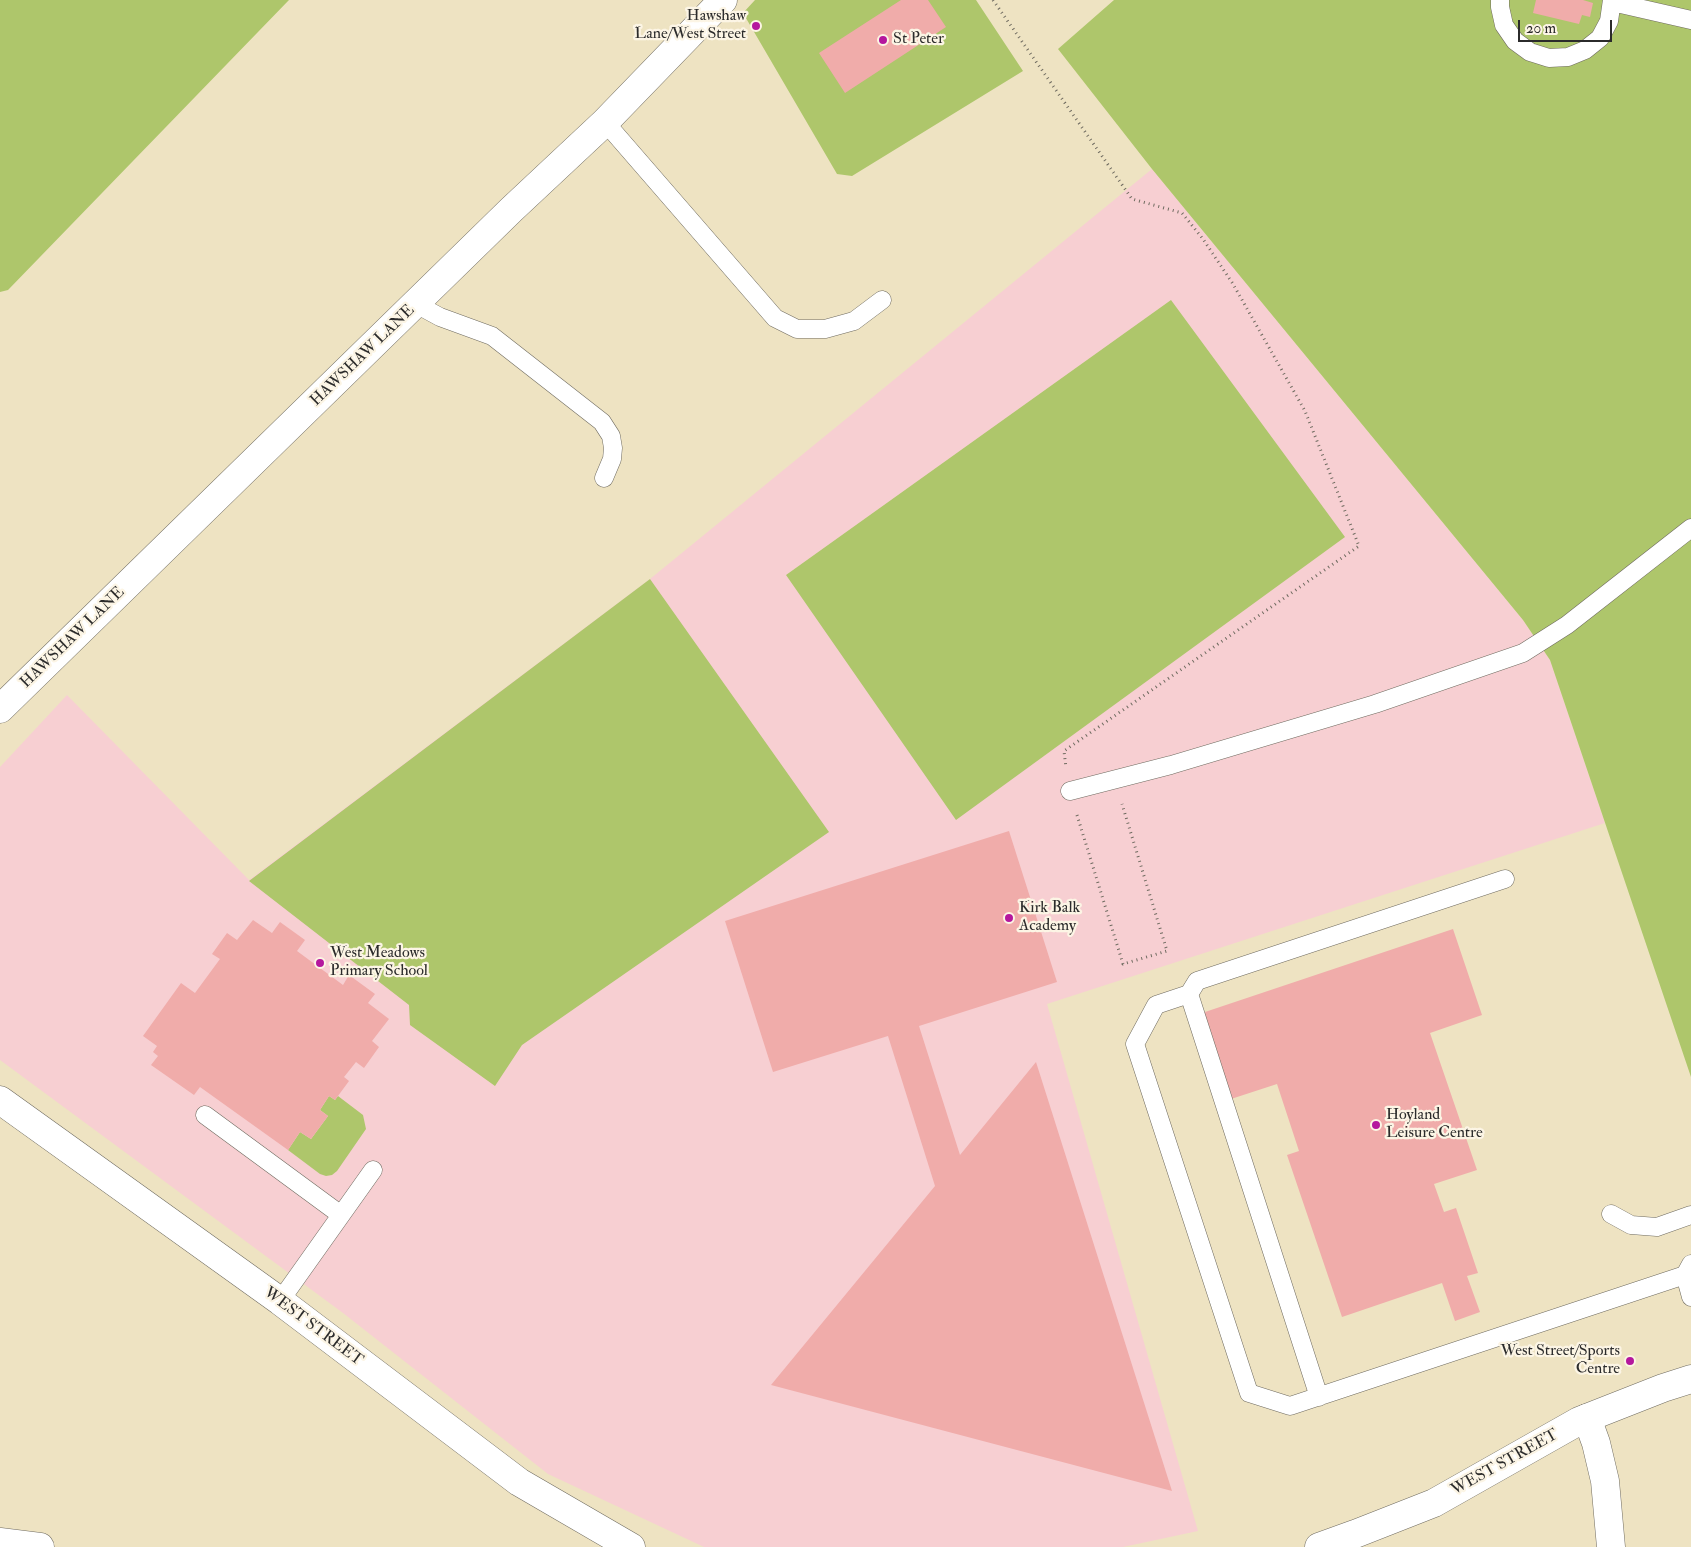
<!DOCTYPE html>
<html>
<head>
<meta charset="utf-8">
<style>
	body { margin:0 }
	#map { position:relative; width:1691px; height:1547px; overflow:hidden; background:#eee3c2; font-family:"IM FELL Double Pica",serif }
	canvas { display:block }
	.scale { position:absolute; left:1518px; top:20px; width:94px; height:22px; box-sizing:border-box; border:2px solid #2b2b2b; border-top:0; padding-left:6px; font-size:15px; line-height:18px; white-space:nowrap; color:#2b2b2b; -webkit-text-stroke:4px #fcf5e5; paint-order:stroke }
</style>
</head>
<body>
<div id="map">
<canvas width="1691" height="1547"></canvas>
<div class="scale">20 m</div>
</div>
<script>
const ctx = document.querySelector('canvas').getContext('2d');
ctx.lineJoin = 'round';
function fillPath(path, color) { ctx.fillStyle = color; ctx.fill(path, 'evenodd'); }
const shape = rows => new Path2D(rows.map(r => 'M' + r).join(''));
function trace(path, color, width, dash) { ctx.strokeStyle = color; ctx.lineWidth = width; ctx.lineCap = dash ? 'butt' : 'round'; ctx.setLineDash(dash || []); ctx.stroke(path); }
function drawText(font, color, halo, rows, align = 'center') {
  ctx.font = font + ' "IM FELL Double Pica",serif'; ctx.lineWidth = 4.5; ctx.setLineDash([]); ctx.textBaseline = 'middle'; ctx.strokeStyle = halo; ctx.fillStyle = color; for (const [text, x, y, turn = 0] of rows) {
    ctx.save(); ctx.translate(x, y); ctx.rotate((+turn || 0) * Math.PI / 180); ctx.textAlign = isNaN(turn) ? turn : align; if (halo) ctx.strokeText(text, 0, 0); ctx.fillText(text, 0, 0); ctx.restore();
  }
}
fillPath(shape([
	[1152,169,1523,620,1550,660,1605,823,1047,1004,1198,1531,1123,1547,704,1547,548,1474,343,1313,0,1060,0,767,67,695,249,880,650,579]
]), '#f7cfd2');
fillPath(shape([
	[0,0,289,0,8,290,0,292],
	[755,0,976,0,1023,71,852,176,837,174,743,13],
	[1114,0,1691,0,1691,1077,1550,660,1523,620,1152,169,1058,49],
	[1171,300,1345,537,956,820,786,575],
	[650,579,829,832,522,1045,495,1086,410,1025,409,1005,249,881],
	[329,1096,335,1100,338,1096,363,1115,366,1129,337,1171,332,1175,326,1176,320,1174,288,1150,300,1132,311,1139,328,1116,320,1110]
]), '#aec66b');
fillPath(shape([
	[901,0,928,0,946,27,845,93,819,53],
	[1536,0,1583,0,1593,3,1590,17,1582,15,1579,24,1533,13],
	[1009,831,1057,982,919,1026,960,1155,1036,1062,1172,1491,771,1385,935,1186,888,1036,773,1072,725,921],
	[253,920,272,933,280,922,305,940,297,951,343,985,349,975,375,994,368,1003,389,1019,372,1041,379,1047,364,1068,356,1062,344,1077,349,1081,335,1100,329,1096,320,1110,328,1116,311,1139,300,1132,288,1150,200,1087,194,1095,151,1065,158,1056,153,1052,157,1046,143,1036,181,983,195,993,220,959,212,954,227,933,237,940],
	[1453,929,1482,1015,1430,1033,1477,1170,1434,1184,1444,1212,1456,1208,1478,1273,1467,1276,1480,1312,1455,1321,1442,1283,1342,1317,1287,1155,1299,1151,1277,1084,1231,1099,1202,1013]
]), '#f0acaa');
const service = shape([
	[1500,0,1500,7,1504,25,1515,41,1530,52,1549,58,1568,57,1585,50,1600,38,1609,21,1612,0],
	[1612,2,1691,20],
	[605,122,775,318,797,329,825,329,854,321,882,300],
	[416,304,440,317,492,336,602,422,611,436,613,448,612,459,604,478],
	[1070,791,1171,765,1375,704,1523,653,1567,625,1691,528],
	[1505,879,1197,981,1189,994,1156,1005,1135,1044,1249,1393,1290,1406,1685,1275],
	[1189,994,1319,1397],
	[205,1115,341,1215],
	[1611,1214,1631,1225,1657,1227,1691,1215],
	[1691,1264,1685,1275,1691,1297],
	[280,1301,373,1170]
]);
const minor = shape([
	[0,1100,280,1301,519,1482,631,1547],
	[1587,1418,1596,1443,1605,1481,1611,1547]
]);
const secondary = shape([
	[0,709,511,210,605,122,723,0],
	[0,1542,40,1547],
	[1319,1547,1355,1534,1434,1503,1579,1421,1663,1388,1691,1379]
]);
trace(service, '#6f6b60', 19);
trace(minor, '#6f6b60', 29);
trace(secondary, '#6f6b60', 29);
trace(shape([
	[993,0,1132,199,1182,213,1203,239,1233,284,1305,411,1359,546,1064,751,1066,768],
	[1077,815,1123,964,1167,951,1122,804]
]), '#6f6b60', 3, [1, 4]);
trace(service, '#fff', 18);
trace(minor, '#fff', 28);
trace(secondary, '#fff', 28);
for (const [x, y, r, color] of [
	[756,26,5,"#b5179e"],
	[883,40,5,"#b5179e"],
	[1009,918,5,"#b5179e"],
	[320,963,5,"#b5179e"],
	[1376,1125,5,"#b5179e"],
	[1630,1361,5,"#b5179e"]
]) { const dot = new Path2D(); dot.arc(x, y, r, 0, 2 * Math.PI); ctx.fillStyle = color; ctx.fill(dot); trace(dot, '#fcf5e5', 2); }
drawText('16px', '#2b2b2b', '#fcf5e5', [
	["Hawshaw",746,17,"right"],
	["Lane/West Street",746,35,"right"],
	["St Peter",893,40],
	["Kirk Balk",1019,909],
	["Academy",1019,927],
	["West Meadows",330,954],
	["Primary School",330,972],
	["Hoyland",1386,1116],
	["Leisure Centre",1386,1134],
	["West Street/Sports",1620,1352,"right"],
	["Centre",1620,1370,"right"]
], 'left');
drawText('16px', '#2b2b2b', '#fcf5e5', [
	["HAWSHAW LANE",363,356,-44],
	["HAWSHAW LANE",73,638,-44],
	["WEST STREET",313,1327,37],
	["WEST STREET",1505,1463,-29]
]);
</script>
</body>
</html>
